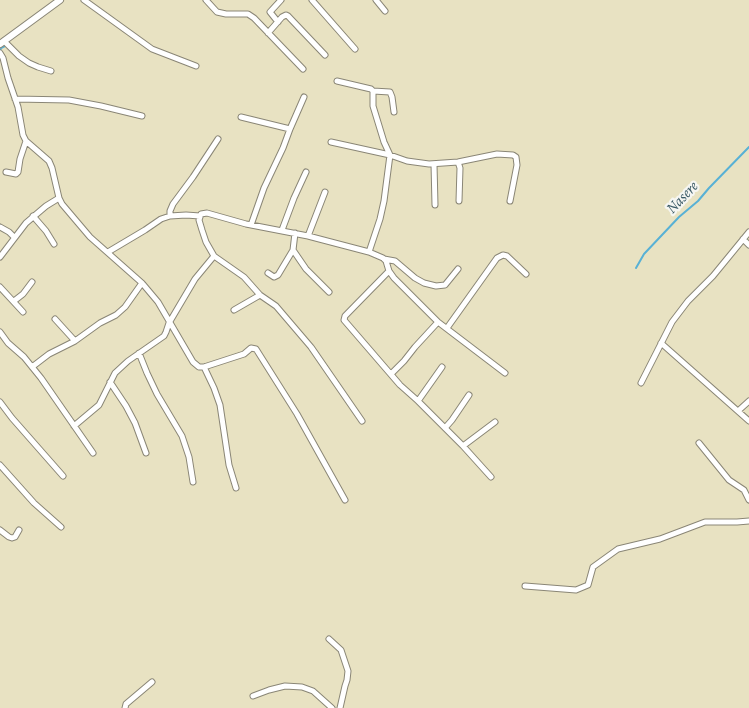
<!DOCTYPE html>
<html>
<head>
<meta charset="utf-8">
<style>
	body { margin:0 }
	canvas { display:block; background:#e8e2c2 }
</style>
</head>
<body>
<canvas width="749" height="708"></canvas>
<script>
const ctx = document.querySelector('canvas').getContext('2d');
ctx.lineJoin = 'round';
const shape = rows => new Path2D(rows.map(r => 'M' + r).join(''));
function trace(path, color, width, dash) { ctx.strokeStyle = color; ctx.lineWidth = width; ctx.lineCap = dash ? 'butt' : 'round'; ctx.setLineDash(dash || []); ctx.stroke(path); }
function drawText(font, color, halo, rows, align = 'center') {
  ctx.font = font + ' Alegreya,serif'; ctx.lineWidth = 4.5; ctx.setLineDash([]); ctx.textBaseline = 'middle'; ctx.strokeStyle = halo; ctx.fillStyle = color; for (const [text, x, y, turn = 0] of rows) {
    ctx.save(); ctx.translate(x, y); ctx.rotate((+turn || 0) * Math.PI / 180); ctx.textAlign = isNaN(turn) ? turn : align; if (halo) ctx.strokeText(text, 0, 0); ctx.fillText(text, 0, 0); ctx.restore();
  }
}
trace(shape([
	[0,51,1,48,5,46],
	[636,268,644,254,679,217,698,201,709,188,749,147]
]), '#58b1d5', 2);
const minor = shape([
	[84,0,152,49,196,66],
	[206,0,217,12,226,14,248,14,254,18,303,69],
	[312,0,355,49],
	[376,0,385,11],
	[278,22,270,12,281,0],
	[268,33,282,17,286,15,288,16,325,55],
	[4,41,19,56,29,63,38,67,51,71],
	[0,53,3,58,8,78,18,107,23,135,26,141,49,161,52,168,59,198,62,204,90,237,142,283,158,302,193,362,199,367,204,367,244,354,251,348,256,349,297,414,345,500],
	[337,81,371,89,373,91,373,106,384,142,390,155,384,201,380,219,369,252],
	[373,91,390,92,392,97,394,112],
	[15,99,69,100,101,106,142,116],
	[241,117,290,129],
	[331,142,390,155,407,161,429,164,458,162,497,154,513,155,516,157,517,165,510,201],
	[458,162,460,168,459,201],
	[434,164,435,205],
	[6,172,16,174,18,172,20,159,26,141],
	[33,216,46,231,54,244],
	[170,216,170,211,173,204,193,177,218,139],
	[251,225,264,188,283,148,290,129,304,97],
	[0,227,9,232,14,237],
	[282,230,294,198,306,172],
	[308,236,325,192],
	[743,239,749,245],
	[293,250,306,269,329,292],
	[108,252,145,230,161,219,170,216,186,215,200,216],
	[0,257,26,223,46,206,59,198],
	[384,259,395,261,415,278,424,283,436,286,445,285,458,269],
	[389,271,345,316,344,320,400,385,418,401,463,446,491,477],
	[268,273,274,277,278,275,293,250,295,233],
	[0,287,23,312],
	[14,301,23,294,32,282],
	[234,310,260,295],
	[55,319,75,341],
	[447,328,497,258,503,255,507,256,526,274],
	[0,332,8,343,24,357,41,378,93,453],
	[661,343,749,421],
	[139,353,147,373,157,394,182,436,189,457,193,482],
	[32,367,49,354,75,341,100,323,116,315,125,307,142,283],
	[204,367,214,388,220,405,229,465,236,488],
	[391,374,404,361,415,347,438,322],
	[110,382,126,406,135,423,146,453],
	[641,383,672,322,688,301,713,276,749,232],
	[418,401,442,367],
	[0,402,12,418,63,476],
	[738,411,749,401],
	[362,421,311,347,276,306,260,295,244,277,214,256,206,242,202,230,199,220,201,214,207,213,246,224,308,236,369,252,383,258,386,261,389,271,394,278,438,322,505,373],
	[74,426,99,405,115,373,128,361,164,336,166,332,169,323,195,279,214,256],
	[445,428,452,420,469,395],
	[699,443,729,480,744,490,749,500],
	[463,446,495,422],
	[0,465,34,503,61,527],
	[0,530,9,537,12,538,15,537,19,530],
	[525,586,576,590,588,585,593,567,618,549,660,539,705,522,737,522,749,521],
	[329,639,341,650,348,671,347,680,345,686,340,708],
	[253,696,269,690,285,686,302,687,313,691,332,708],
	[125,708,126,704,152,682]
]);
const tertiary = shape([
	[0,44,60,0]
]);
trace(minor, '#8a8676', 7);
trace(tertiary, '#8a8676', 8);
trace(minor, '#fff', 5);
trace(tertiary, '#fff', 6);
drawText('italic 15px', '#3b5a66', '#f6f6f2', [
	["Nasere",683,198,-46]
]);
</script>
</body>
</html>
